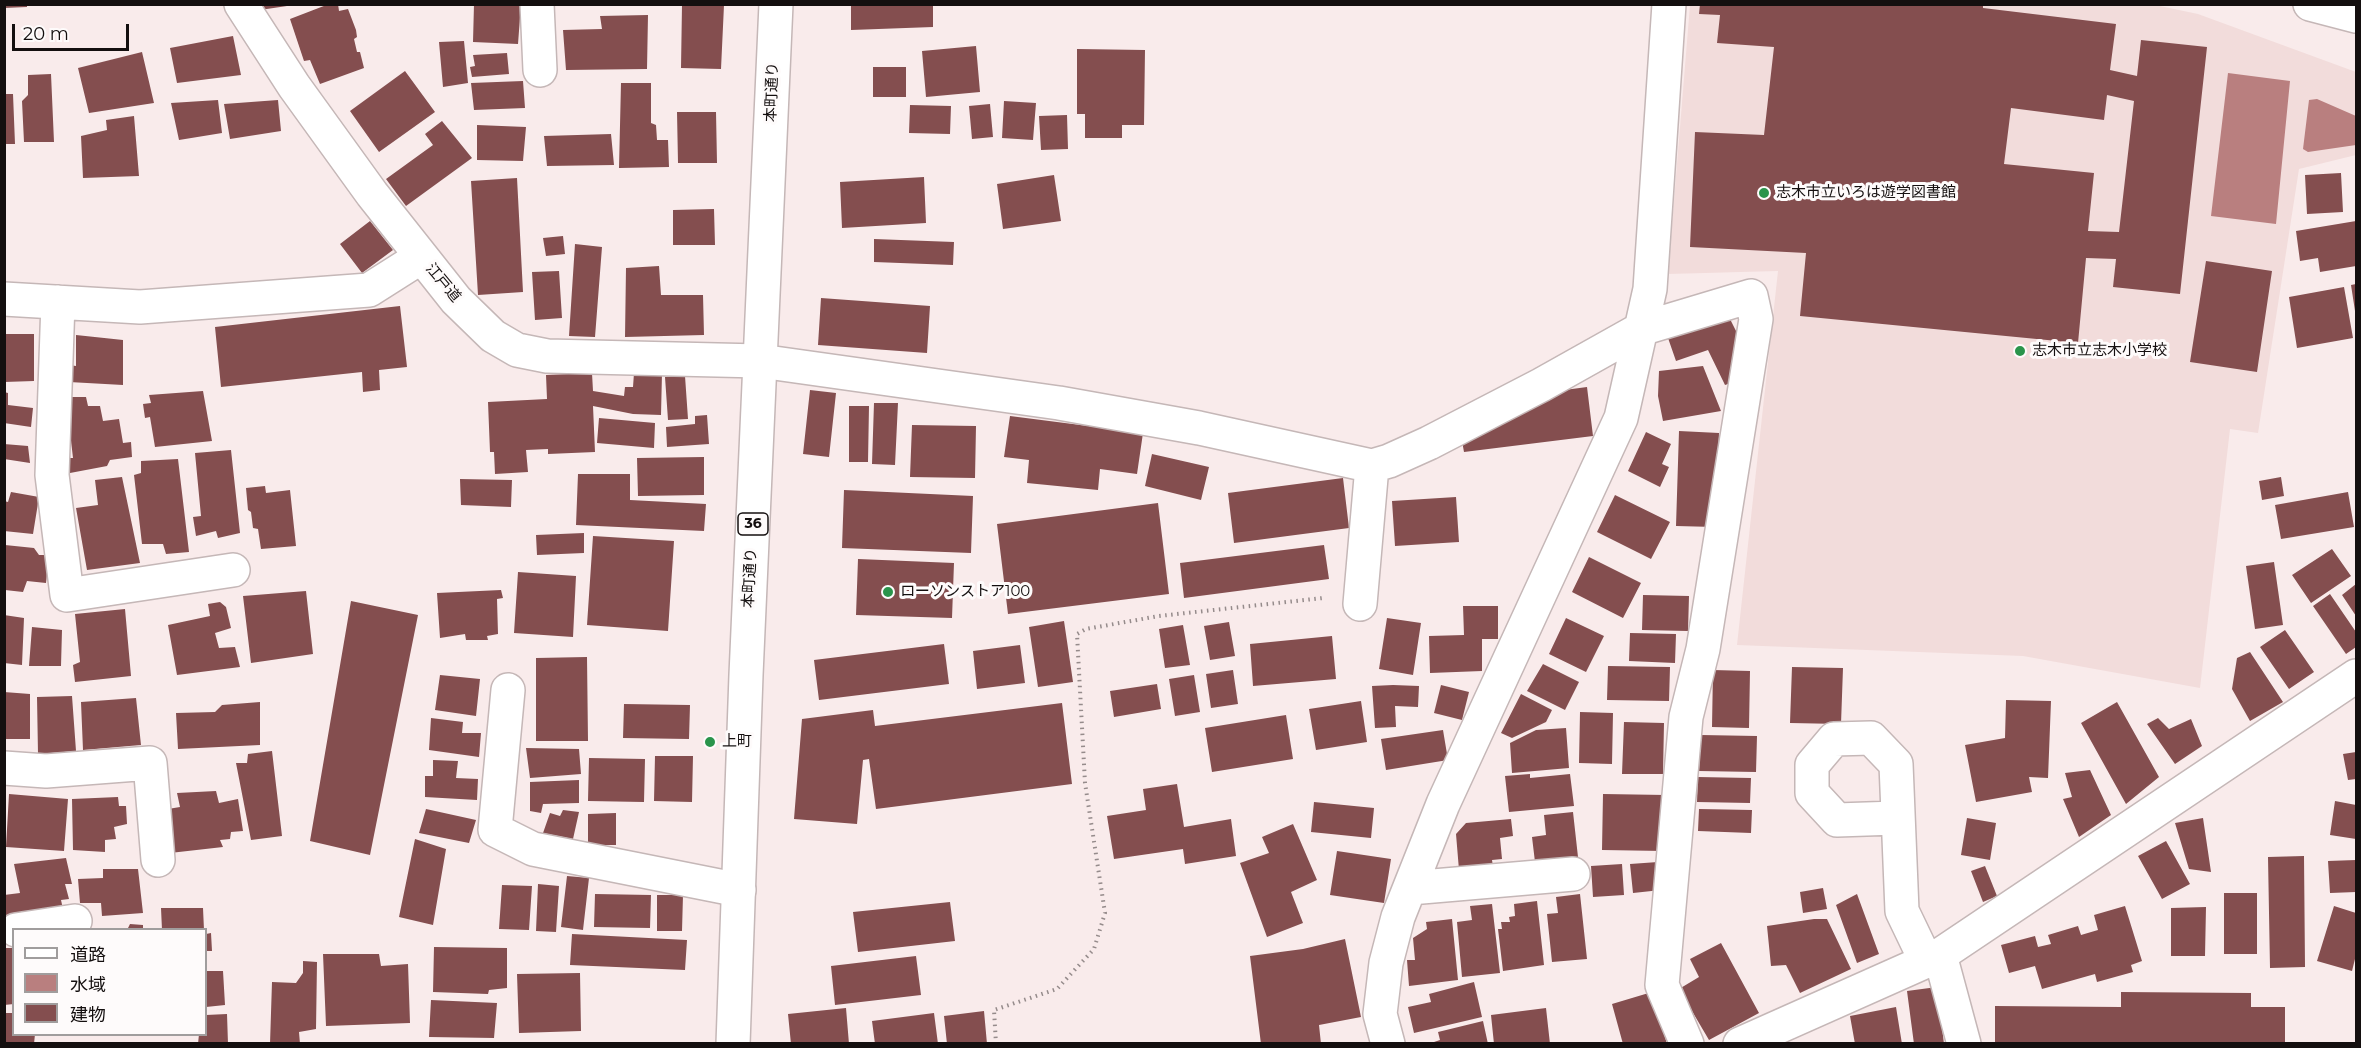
<!DOCTYPE html>
<html>
<head>
<meta charset="utf-8">
<style>
	body { margin:0 }
	#map { position:relative; width:2361px; height:1048px; overflow:hidden; background:#f9ebeb; font-family:Montserrat,"Noto Sans JP",sans-serif }
	canvas { display:block }
	.frame { position:absolute; inset:0; border:6px solid #140f0f; pointer-events:none }
	.legend { position:absolute; left:12px; top:928px; width:195px; height:108px; box-sizing:border-box; background:#fefbfb; border:2px solid #a09d9d; margin:0; padding:8px 10px; list-style:none; font-size:18px; color:#140f0f }
	.legend li { display:flex; align-items:center; gap:12px; height:30px }
	.legend b { width:30px; border:2px solid #a09d9d }
	.scale { position:absolute; left:12px; top:24px; width:117px; height:27px; box-sizing:border-box; border:3px solid #140f0f; border-top:0; padding-left:8px; font-size:18px; line-height:21px; white-space:nowrap; color:#140f0f; -webkit-text-stroke:4px #fefbfb; paint-order:stroke }
</style>
</head>
<body>
<div id="map">
<canvas width="2361" height="1048"></canvas>
<div class="frame"></div>
<ul class="legend">
<li><b style="height:8px;background:#fff"></b>道路</li>
<li><b style="height:16px;background:#b97f7f"></b>水域</li>
<li><b style="height:16px;background:#844e4f"></b>建物</li>
</ul>
<div class="scale">20 m</div>
</div>
<script>
const ctx = document.querySelector('canvas').getContext('2d');
ctx.lineJoin = 'round';
function fillPath(path, color) { ctx.fillStyle = color; ctx.fill(path, 'evenodd'); }
const shape = rows => new Path2D(rows.map(r => 'M' + r).join(''));
function trace(path, color, width, dash) { ctx.strokeStyle = color; ctx.lineWidth = width; ctx.lineCap = dash ? 'butt' : 'round'; ctx.setLineDash(dash || []); ctx.stroke(path); }
function drawText(font, color, halo, rows, align = 'center') {
  ctx.font = font + ' Montserrat,"Noto Sans JP",sans-serif'; ctx.lineWidth = 6; ctx.setLineDash([]); ctx.textBaseline = 'middle'; ctx.strokeStyle = halo; ctx.fillStyle = color; for (const [text, x, y, turn = 0] of rows) {
    ctx.save(); ctx.translate(x, y); ctx.rotate((+turn || 0) * Math.PI / 180); ctx.textAlign = isNaN(turn) ? turn : align; if (halo) ctx.strokeText(text, 0, 0); ctx.fillText(text, 0, 0); ctx.restore();
  }
}
fillPath(shape([
	[1690,5,2155,5,2198,14,2356,72,2356,155,2299,169,2258,433,2230,429,2200,688,2023,656,1737,645,1778,271,1668,274]
]), '#f2dcdb');
fillPath(shape([
	[2228,73,2290,81,2276,224,2211,216],
	[2317,99,2356,116,2356,145,2308,152,2303,149,2309,100]
]), '#b97f7f');
fillPath(shape([
	[4,4,27,4,27,7,4,8],
	[256,4,287,4,287,6,260,10],
	[329,4,338,4,339,11,348,9,356,30,357,37,354,39,357,52,360,52,364,68,320,84,310,60,304,61,290,19],
	[474,4,521,4,518,44,473,42],
	[851,4,933,4,933,27,851,30],
	[1700,4,1983,4,1983,8,2116,24,2110,70,2137,76,2141,40,2207,47,2180,294,2113,287,2116,259,2086,258,2078,343,1800,316,1806,253,1690,247,1695,132,1764,135,1774,47,1717,43,1720,15,1699,14],
	[2107,95,2134,101,2119,232,2088,231,2094,173,2004,164,2011,108,2104,120],
	[682,5,724,5,721,69,681,68],
	[648,15,647,69,566,70,563,30,602,29,600,16],
	[233,36,241,75,177,83,170,48],
	[464,41,468,83,443,87,439,42],
	[976,46,980,92,926,97,922,51],
	[1077,49,1145,50,1144,125,1122,125,1122,138,1085,138,1085,114,1077,114],
	[142,52,154,103,89,113,78,68],
	[507,53,509,74,472,77,470,67,475,66,473,55],
	[873,67,906,67,906,97,873,97],
	[405,71,435,112,379,152,350,111],
	[51,74,54,142,24,142,22,101,28,95,28,75],
	[523,81,525,108,474,110,471,83],
	[621,83,651,83,651,123,656,125,657,140,668,140,669,167,619,168],
	[4,94,13,94,15,144,4,144],
	[218,100,222,133,179,140,171,103],
	[278,100,281,131,230,139,224,104],
	[1004,101,1036,103,1033,140,1002,138],
	[990,104,993,137,972,139,969,106],
	[910,105,951,106,950,134,909,133],
	[677,112,716,112,717,163,678,163],
	[1067,115,1068,149,1041,150,1039,116],
	[134,116,139,176,83,178,81,136,107,130,106,120],
	[442,121,472,158,406,206,386,179,433,145,425,134],
	[477,125,526,127,523,161,477,160],
	[611,134,614,165,547,166,544,136],
	[2341,173,2343,212,2307,214,2305,175],
	[1054,175,1061,221,1003,229,997,184],
	[924,177,926,223,842,228,840,182],
	[517,178,523,292,478,295,471,181],
	[714,209,715,245,673,245,673,210],
	[370,221,393,250,362,273,340,244],
	[2356,221,2356,266,2320,272,2318,258,2300,261,2296,231],
	[563,236,565,254,546,256,543,238],
	[874,239,954,242,953,265,874,262],
	[575,244,602,247,595,337,569,336],
	[2206,261,2272,271,2257,372,2190,362],
	[659,266,661,295,703,295,704,335,625,337,626,268],
	[559,271,562,318,535,320,532,272],
	[2356,284,2356,311,2355,311,2351,285],
	[2344,287,2353,338,2297,348,2289,297],
	[821,298,930,306,927,353,818,345],
	[400,306,407,367,379,370,380,390,363,392,362,372,221,387,215,327],
	[1729,317,1742,343,1737,381,1725,385,1708,350,1676,361,1668,338],
	[4,334,34,334,34,381,4,382],
	[76,335,123,340,123,385,69,382,69,365,76,366],
	[1703,366,1721,411,1663,421,1658,396,1659,371],
	[592,373,593,391,624,396,625,387,633,387,634,373,662,373,661,415,633,414,593,406,595,452,548,454,548,449,526,450,528,472,495,474,494,452,490,452,488,402,547,399,546,375],
	[685,376,688,419,668,420,665,377],
	[1587,387,1593,436,1464,452,1462,441,1557,391],
	[810,390,836,393,829,457,803,454],
	[203,391,212,441,155,447,150,417,145,418,143,404,151,403,149,395],
	[4,392,8,393,8,405,33,408,31,427,4,423],
	[66,397,86,397,88,406,100,406,103,421,119,419,123,443,131,442,132,457,110,460,107,466,70,473,67,458,73,458],
	[874,403,898,403,895,465,872,464],
	[849,406,869,406,868,462,849,462],
	[707,415,709,444,667,447,666,427,695,424,695,416],
	[1010,416,1143,433,1137,474,1100,469,1098,490,1027,483,1029,460,1004,457],
	[599,418,655,423,654,448,597,443],
	[912,425,976,426,975,478,910,477],
	[1679,431,1719,433,1715,527,1676,526],
	[1646,432,1671,444,1662,464,1669,467,1660,487,1628,471],
	[4,444,28,446,30,463,4,459],
	[231,450,240,533,218,538,216,531,196,536,193,517,201,516,195,453],
	[1152,454,1209,467,1201,500,1145,486],
	[704,457,704,495,638,496,637,458],
	[178,459,189,552,166,554,163,544,142,544,134,475,141,473,141,461],
	[578,474,630,474,630,500,706,504,704,531,576,525],
	[122,477,140,563,87,570,76,508,98,505,95,480],
	[2281,477,2284,496,2262,500,2259,481],
	[1343,478,1349,528,1234,543,1228,493],
	[460,479,512,480,511,507,461,505],
	[265,486,266,493,290,490,296,546,261,549,258,529,253,528,251,512,248,510,246,488],
	[844,490,973,496,971,553,842,548],
	[11,492,39,497,33,534,4,531,4,501,8,502],
	[2348,492,2354,527,2281,539,2275,505],
	[1615,495,1670,522,1651,559,1597,532],
	[1456,497,1459,542,1395,546,1392,501],
	[1158,503,1169,594,1008,614,997,524],
	[584,533,584,553,537,555,536,535],
	[593,536,674,541,668,631,587,625],
	[5,545,34,548,39,555,49,555,46,583,27,581,23,592,5,590],
	[1324,545,1329,579,1184,598,1180,563],
	[2332,549,2351,576,2311,603,2292,575],
	[1589,557,1641,583,1623,618,1572,592],
	[858,559,954,563,952,618,856,615],
	[2274,562,2283,625,2255,629,2246,566],
	[518,572,576,576,573,637,514,633],
	[2356,584,2356,616,2342,595],
	[501,590,503,598,497,599,498,634,487,636,488,640,466,640,465,634,440,638,437,593],
	[306,591,313,654,251,663,243,596],
	[2330,594,2356,632,2356,647,2346,654,2313,606],
	[1643,595,1689,596,1688,631,1642,630],
	[351,601,418,615,370,855,310,841],
	[220,602,226,607,231,628,215,633,219,648,235,647,240,667,177,675,168,625,210,616,208,604],
	[1463,606,1498,606,1498,639,1482,639,1482,671,1430,673,1429,636,1464,635],
	[125,609,131,676,75,682,73,665,80,662,75,614],
	[4,615,24,618,22,665,4,663],
	[1387,618,1421,623,1413,675,1379,669],
	[1566,618,1604,636,1586,672,1549,654],
	[1064,621,1073,682,1038,687,1029,627],
	[1229,622,1235,656,1210,660,1204,626],
	[1183,625,1190,665,1165,668,1159,629],
	[32,627,62,630,61,666,29,666],
	[2285,630,2314,672,2289,689,2260,647],
	[1630,633,1676,634,1675,663,1629,661],
	[1332,636,1336,679,1253,686,1250,644],
	[944,644,949,684,819,700,814,660],
	[1020,645,1025,683,977,689,973,651],
	[2250,652,2283,702,2250,721,2232,689,2237,658],
	[587,657,588,741,536,741,536,658],
	[1543,664,1579,682,1565,710,1527,691],
	[1608,666,1670,667,1669,701,1607,700],
	[1792,667,1843,668,1841,724,1790,723],
	[1233,670,1238,704,1211,708,1206,674],
	[1713,670,1750,671,1749,728,1712,727],
	[440,675,480,679,476,716,435,710],
	[1194,675,1200,712,1175,716,1169,679],
	[1157,684,1161,709,1114,717,1110,691],
	[1393,685,1419,686,1418,707,1395,706,1396,727,1375,728,1372,686],
	[1441,685,1469,692,1462,720,1434,713],
	[4,692,30,694,30,739,4,739],
	[1521,694,1552,710,1546,722,1512,738,1501,733],
	[72,696,76,751,38,754,37,697],
	[136,698,141,745,83,750,81,702],
	[2006,700,2051,701,2048,778,2029,777,2032,792,1976,802,1965,745,2005,738],
	[1361,701,1367,742,1316,750,1309,709],
	[260,702,260,745,178,749,176,713,215,712,222,705],
	[2117,702,2159,777,2126,804,2081,723],
	[1062,703,1072,784,876,809,869,759,863,760,857,824,794,819,802,719,873,710,875,726],
	[624,704,690,705,689,739,623,738],
	[1580,712,1613,713,1612,764,1579,763],
	[1286,715,1293,759,1212,772,1205,728],
	[431,718,463,722,462,733,481,733,479,757,429,750],
	[2158,718,2169,729,2191,719,2202,746,2175,764,2147,724],
	[1624,722,1664,723,1663,774,1622,774],
	[1566,728,1569,768,1512,773,1510,743,1536,730],
	[1443,730,1448,760,1386,770,1381,739],
	[1701,735,1757,736,1756,772,1699,771],
	[526,748,579,749,581,774,530,778],
	[272,751,282,836,251,840,236,763,247,763,248,754],
	[2356,752,2356,779,2348,780,2343,754],
	[655,756,693,756,692,802,654,801],
	[589,758,645,759,644,802,588,801],
	[433,760,458,761,456,778,478,779,477,800,425,797,425,776,433,776],
	[2090,770,2111,815,2079,837,2063,799,2072,797,2065,773],
	[1530,774,1530,778,1570,774,1574,806,1509,812,1505,776],
	[1698,777,1751,778,1750,803,1697,802],
	[579,780,579,803,543,804,541,813,530,811,530,782],
	[1177,784,1184,827,1231,819,1236,856,1185,864,1183,849,1114,859,1107,816,1146,810,1143,789],
	[216,791,219,803,238,799,243,831,231,832,230,839,220,840,223,847,170,853,168,809,180,807,177,793],
	[9,794,68,799,64,851,6,847],
	[1603,794,1666,795,1664,851,1602,850],
	[118,797,119,806,126,806,127,824,114,827,116,839,105,840,105,852,73,850,72,799],
	[2335,801,2356,805,2356,839,2330,835],
	[1314,802,1374,808,1371,838,1311,832],
	[426,809,476,820,469,843,419,833],
	[1699,809,1752,810,1751,833,1698,831],
	[563,810,579,812,573,839,543,833,550,813,560,816],
	[1573,812,1578,857,1535,862,1532,837,1546,835,1544,815],
	[616,813,616,845,588,845,588,814],
	[1967,818,1996,823,1990,860,1961,855],
	[2203,818,2211,872,2189,869,2175,823],
	[1511,819,1513,836,1500,838,1502,859,1492,860,1493,866,1459,870,1456,834,1466,823],
	[1293,824,1317,880,1291,892,1303,923,1267,937,1240,863,1269,853,1262,837],
	[415,839,446,849,433,925,399,917],
	[2166,841,2190,884,2162,899,2138,856],
	[1337,851,1391,859,1384,903,1330,895],
	[2304,856,2305,967,2270,968,2268,857],
	[66,858,72,884,65,884,69,899,61,900,63,909,5,919,4,895,20,893,14,864],
	[2356,860,2356,892,2330,893,2328,861],
	[1658,862,1661,890,1633,893,1630,864],
	[1622,864,1624,895,1593,897,1591,866],
	[1985,866,1997,896,1983,902,1971,871],
	[103,869,138,869,143,913,102,916,101,903,80,903,78,879,103,878],
	[567,876,589,878,583,930,561,927],
	[538,884,559,886,556,932,536,931],
	[502,885,532,886,529,930,499,929],
	[1823,888,1827,909,1803,913,1800,892],
	[2224,893,2257,893,2257,954,2224,954],
	[595,894,651,895,650,928,594,927],
	[1580,894,1587,959,1552,962,1547,914,1558,913,1556,897],
	[1857,894,1879,954,1857,963,1836,905],
	[657,895,683,895,682,931,657,931],
	[1537,901,1544,965,1503,971,1498,929,1502,929,1501,922,1510,922,1509,917,1515,916,1514,904],
	[950,902,955,941,858,952,853,912],
	[1492,904,1500,973,1462,977,1457,922,1472,920,1470,906],
	[2125,906,2142,961,2131,965,2133,972,2097,982,2095,974,2042,989,2035,966,2009,973,2001,945,2035,936,2038,947,2051,944,2048,935,2078,926,2081,935,2098,930,2094,915],
	[2334,906,2356,913,2356,955,2352,971,2317,961],
	[2206,907,2205,956,2171,956,2171,908],
	[161,908,203,908,204,930,162,930],
	[1452,919,1458,980,1409,986,1407,960,1415,960,1413,938,1427,929,1426,922],
	[1814,919,1827,919,1851,969,1800,993,1786,965,1771,966,1767,926],
	[130,924,143,925,143,930,127,930],
	[211,933,212,951,206,951,206,934],
	[572,934,687,940,685,970,570,965],
	[1345,939,1361,1017,1319,1025,1321,1044,1261,1044,1250,956,1303,949],
	[1721,943,1759,1013,1709,1040,1679,989,1699,977,1690,959],
	[434,947,507,948,507,988,489,990,488,994,433,992],
	[4,948,14,948,14,1004,4,1005],
	[323,954,379,954,381,966,408,964,410,1023,326,1026],
	[916,956,921,995,835,1005,831,966],
	[303,961,317,962,316,1029,299,1032,300,1044,270,1044,272,982,296,983,303,973],
	[206,971,223,971,225,1005,206,1007],
	[580,973,581,1031,519,1033,517,974],
	[1474,982,1482,1017,1414,1033,1408,1007,1431,1002,1429,994],
	[1937,987,1944,1044,1914,1044,1907,991],
	[1652,992,1667,1044,1623,1044,1612,1004],
	[2121,992,2251,993,2251,1007,2285,1007,2285,1044,1995,1044,1995,1006,2121,1007],
	[431,1000,497,1003,494,1038,429,1037],
	[1896,1007,1902,1044,1855,1044,1850,1016],
	[846,1008,849,1044,791,1044,788,1014],
	[1546,1008,1550,1044,1494,1044,1491,1015],
	[984,1011,987,1044,947,1044,944,1016],
	[4,1013,14,1013,14,1034,35,1034,34,1044,4,1044],
	[934,1013,938,1044,875,1044,872,1021],
	[227,1014,228,1044,198,1044,199,1034,206,1034,206,1015],
	[1483,1021,1488,1044,1428,1044,1440,1040,1438,1032]
]), '#844e4f');
const minor = shape([
	[241,4,294,86,372,194,456,300,493,336,517,350,547,356,760,361,1059,403,1199,428,1372,466,1389,461,1429,443,1541,385,1641,329,1751,296,1756,319,1703,649,1686,717,1662,985,1687,1044],
	[537,4,540,70],
	[2310,4,2356,16],
	[4,299,140,307,369,290,421,257],
	[58,302,52,475,67,595,233,570],
	[1360,604,1372,466],
	[508,690,495,830,533,849,739,890],
	[4,768,46,771,150,763,158,860],
	[1896,818,1837,820,1812,793,1812,765,1834,739,1871,738,1896,764,1902,911,1926,961],
	[1410,888,1573,874],
	[16,930,75,921],
	[1940,955,1964,1044],
	[1388,1044,1380,1014,1386,963,1398,917,1443,804,1621,418,1650,289,1669,4],
	[1740,1044,1940,955,2356,676]
]);
const major = shape([
	[733,1044,746,675,776,4]
]);
trace(minor, '#c5b7b7', 36);
trace(major, '#c5b7b7', 36);
trace(shape([
	[996,1044,994,1010,1057,989,1094,949,1105,913,1085,783,1077,634,1086,629,1159,616,1323,598]
]), '#958b8b', 4, [1.5, 4.5]);
trace(minor, '#fff', 33);
trace(major, '#fff', 33);
for (const [x, y, r, color] of [
	[1764,193,6,"#2a944b"],
	[2020,351,6,"#2a944b"],
	[888,592,6,"#2a944b"],
	[710,742,6,"#2a944b"]
]) { const dot = new Path2D(); dot.arc(x, y, r, 0, 2 * Math.PI); ctx.fillStyle = color; ctx.fill(dot); trace(dot, '#fefbfb', 2); }
for (const [x, y, w] of [
	[753,524,30]
]) { const box = new Path2D(); box.roundRect(x - w / 2, y - 11, w, 22, 4.5); ctx.fillStyle = '#fefbfb'; ctx.fill(box); trace(box, '#140f0f', 1.5); }
drawText('bold 14px', '#140f0f', null, [
	["36",753,524]
]);
drawText('15px', '#140f0f', '#fefbfb', [
	["本町通り",772,92,-88],
	["江戸道",443,283,50],
	["本町通り",750,578,-87]
]);
drawText('15px', '#140f0f', '#fefbfb', [
	["志木市立いろは遊学図書館",1776,193],
	["志木市立志木小学校",2032,351],
	["ローソンストア100",900,592],
	["上町",722,742]
], 'left');
</script>
</body>
</html>
